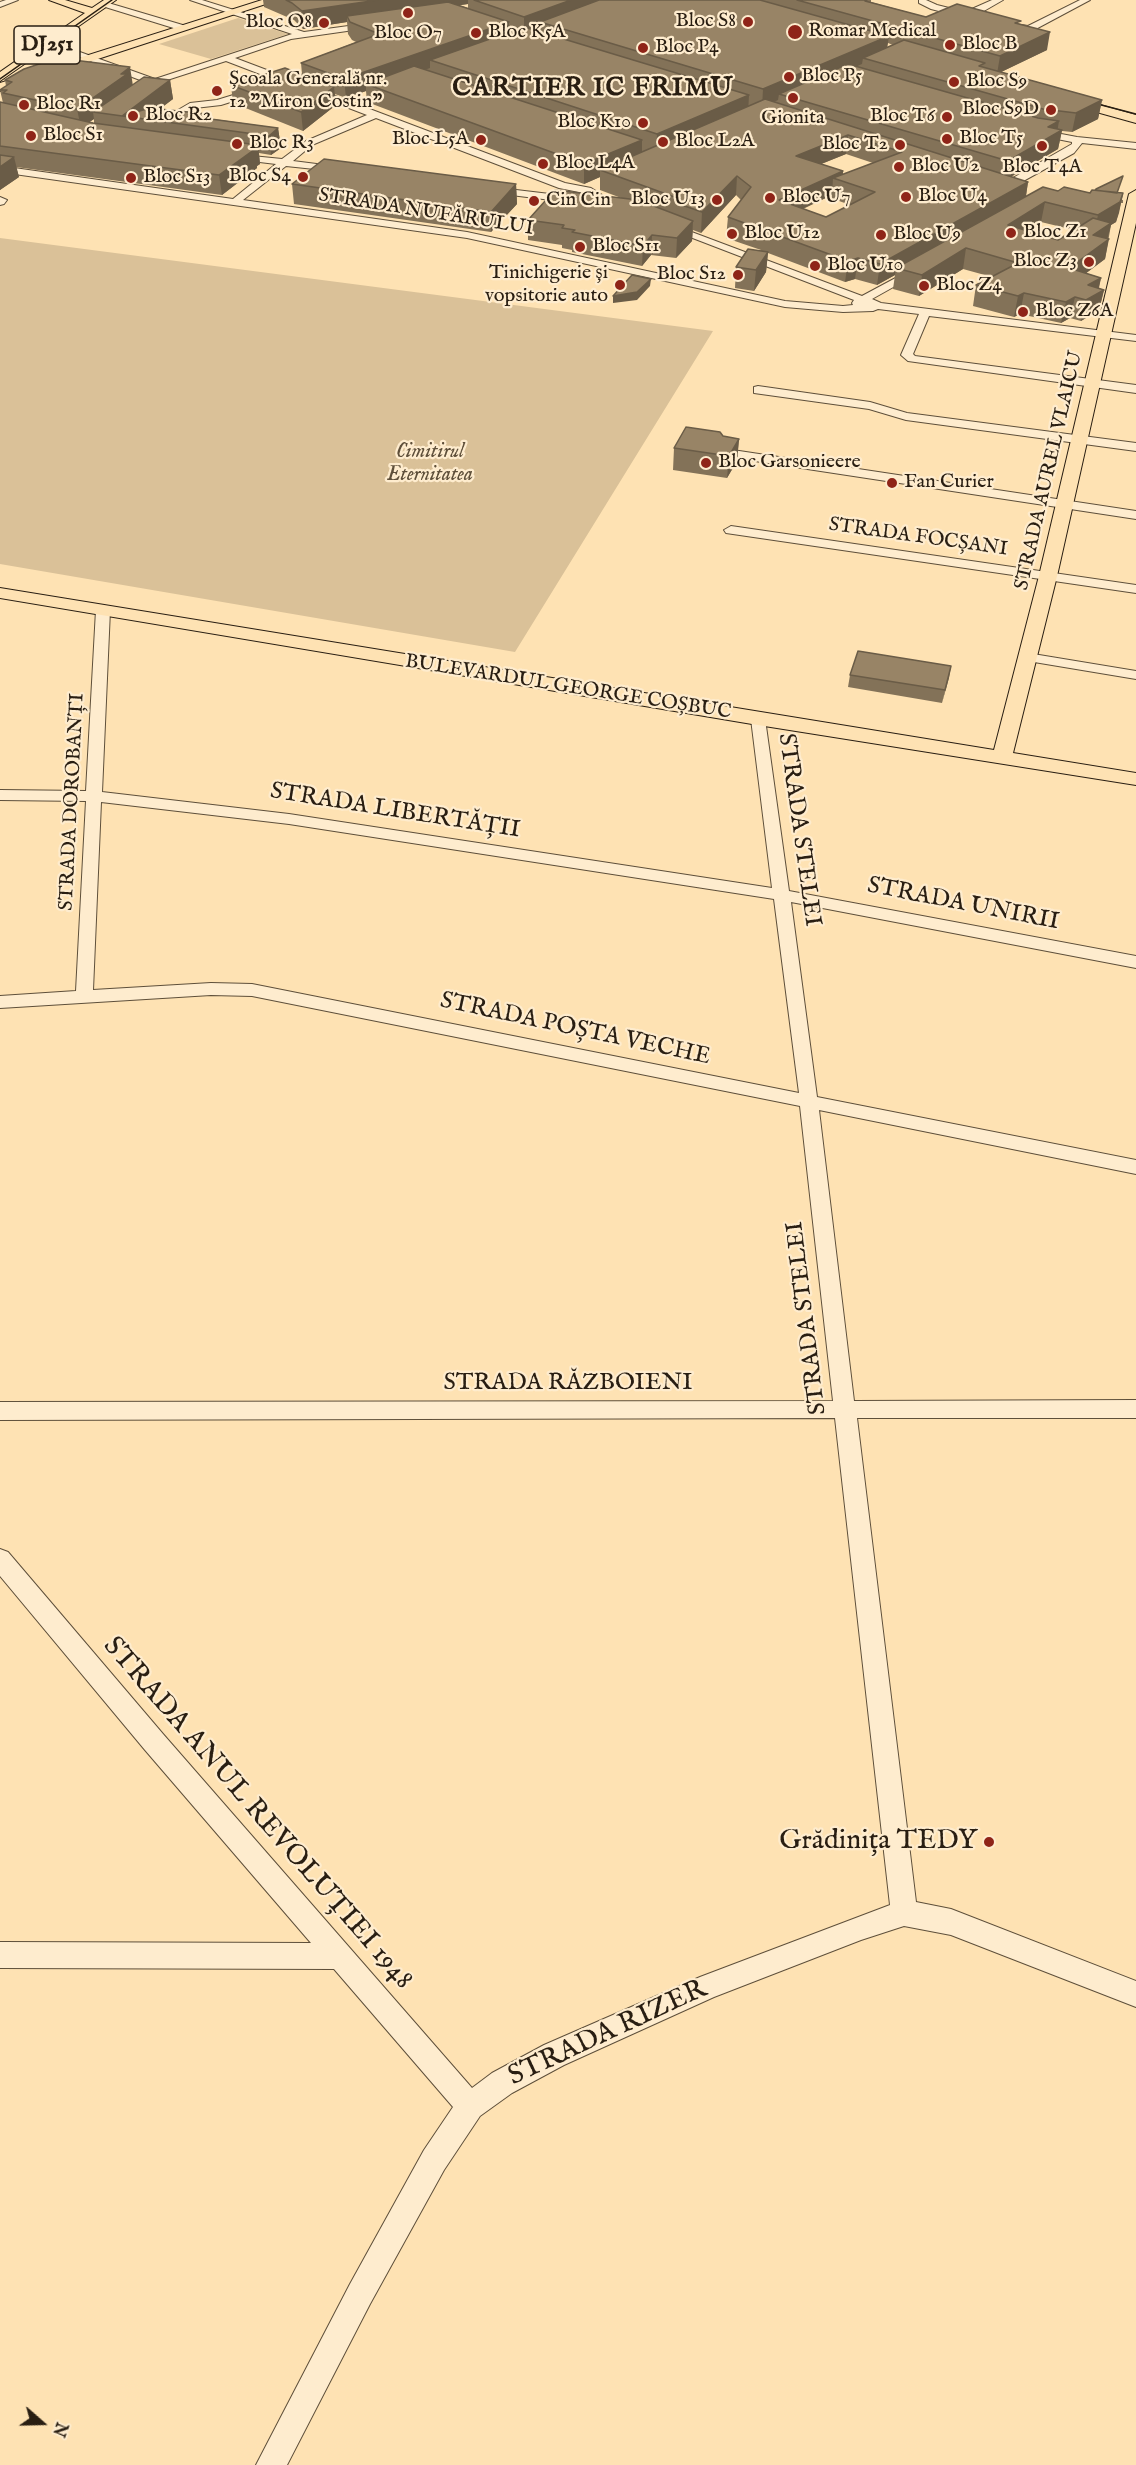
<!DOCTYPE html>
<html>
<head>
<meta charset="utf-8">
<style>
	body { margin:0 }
	#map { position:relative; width:1136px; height:2465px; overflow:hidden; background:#fee2b3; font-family:"IM FELL English",serif }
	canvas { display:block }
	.north { position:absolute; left:12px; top:2393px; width:60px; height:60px; -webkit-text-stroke:4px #feecce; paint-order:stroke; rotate:110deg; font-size:16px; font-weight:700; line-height:24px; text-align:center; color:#291e12 }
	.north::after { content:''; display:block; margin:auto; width:21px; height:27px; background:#291e12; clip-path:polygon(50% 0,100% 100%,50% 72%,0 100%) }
</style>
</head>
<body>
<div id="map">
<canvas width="1136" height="2465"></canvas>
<div class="north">N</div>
</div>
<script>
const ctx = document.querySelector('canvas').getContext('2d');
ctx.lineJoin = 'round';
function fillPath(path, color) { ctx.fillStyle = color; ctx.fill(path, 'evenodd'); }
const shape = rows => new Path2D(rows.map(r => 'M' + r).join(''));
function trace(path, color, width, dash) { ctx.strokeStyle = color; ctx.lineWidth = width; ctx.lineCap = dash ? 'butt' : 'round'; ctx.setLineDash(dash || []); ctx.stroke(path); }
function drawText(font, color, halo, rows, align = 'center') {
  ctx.font = font + ' "IM FELL English",serif'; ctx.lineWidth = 4.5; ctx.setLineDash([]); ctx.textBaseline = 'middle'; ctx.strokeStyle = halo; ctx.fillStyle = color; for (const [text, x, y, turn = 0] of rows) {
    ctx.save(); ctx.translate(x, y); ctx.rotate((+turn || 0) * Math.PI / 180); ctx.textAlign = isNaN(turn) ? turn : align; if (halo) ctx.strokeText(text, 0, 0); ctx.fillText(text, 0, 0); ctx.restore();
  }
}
fillPath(shape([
	[238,18,288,34,211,59,159,44],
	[0,238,713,331,515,652,0,564]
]), '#dac198');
const minor = shape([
	[6,0,18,0,0,7,0,2,6,0],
	[190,0,202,0,304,32,378,22,379,24,375,27,291,39,235,58,565,183,591,188,620,206,611,208,584,193,559,188,376,118,312,145,293,161,340,167,343,168,343,172,286,166,243,200,467,232,785,301,843,306,853,305,852,303,854,300,664,227,673,225,862,296,918,266,922,267,922,271,872,299,881,303,1136,335,1136,341,929,316,913,354,915,356,1136,385,1136,393,908,361,901,355,919,314,878,309,873,311,843,312,785,307,467,238,0,172,0,166,233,199,276,164,235,159,232,158,232,154,282,159,306,141,367,115,226,61,164,81,140,95,137,94,137,90,148,83,45,44,52,42,155,79,292,34,190,0],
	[919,0,926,0,937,5,965,12,992,0,1003,0,970,19,931,9,919,3,919,0],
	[1080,0,1090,0,1032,31,1007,29,1003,26,1007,23,1028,26,1080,0],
	[105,2,186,26,187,28,180,30,102,6,101,4,105,2],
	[256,88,261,91,259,93,221,105,195,108,189,111,209,118,209,122,184,116,178,110,190,103,217,100,256,88],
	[1035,129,1077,137,1136,143,1136,149,1082,143,1074,153,1007,190,999,190,999,186,1072,144,1072,142,1032,134,1032,130,1035,129],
	[491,187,575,197,580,200,575,203,487,192,487,188,491,187],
	[0,197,7,200,4,204,0,205,0,197],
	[758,386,870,402,907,413,1136,443,1136,451,906,420,869,409,754,393,754,387,758,386],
	[726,449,1136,511,1136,519,722,456,720,453,722,450,726,449],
	[731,526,1136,585,1136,593,726,533,724,530,731,526],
	[103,606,110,610,102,792,289,814,772,888,751,719,758,715,765,719,789,891,1136,956,1136,968,791,902,817,1097,1136,1160,1136,1174,819,1110,854,1401,1136,1400,1136,1418,857,1418,916,1902,951,1909,1136,1981,1136,2007,951,1935,904,1926,861,1940,714,1997,564,2065,512,2093,480,2116,444,2170,370,2304,287,2465,256,2465,350,2284,424,2150,453,2107,334,1969,0,1968,0,1942,311,1943,145,1750,0,1576,0,1549,8,1552,163,1734,472,2088,492,2073,544,2045,700,1977,890,1905,835,1418,0,1420,0,1402,833,1401,800,1106,252,996,211,995,0,1008,0,996,76,991,86,801,0,800,0,790,86,791,96,610,103,606],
	[101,802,289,824,774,899,799,1093,252,984,211,983,93,990,101,802],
	[1027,653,1136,671,1136,679,1022,660,1020,657,1027,653]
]);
const major = shape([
	[49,0,65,0,92,8,104,0,116,0,0,81,0,72,85,13,49,0],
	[262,0,278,0,0,91,0,83,262,0],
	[1068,96,1136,115,1136,123,1064,103,1064,97,1068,96],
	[1136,190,1136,223,1057,576,1013,753,1136,773,1136,785,758,725,0,598,0,588,994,750,1039,576,1129,194,1136,190]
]);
trace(minor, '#5e4f3a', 2);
trace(major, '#291e12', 2);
fillPath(minor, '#feecce');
fillPath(major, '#fee2b3');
trace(shape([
	[0,79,112,0],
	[1086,101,1136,114]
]), '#291e12', 1.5);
fillPath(shape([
	[263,0,871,0,871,2,926,17,1020,25,1047,50,1001,72,1102,100,1098,119,1072,132,1062,131,1058,149,1011,177,1028,182,1026,196,1058,191,1090,193,1123,193,1122,200,1123,200,1123,203,1121,203,1116,222,1111,225,1105,259,1086,273,1101,278,1099,288,1104,290,1099,310,1081,321,1070,318,1061,323,1020,314,1014,317,973,306,976,285,992,277,963,269,919,296,893,289,895,275,877,285,855,279,845,282,768,253,766,272,754,291,735,288,736,267,761,250,726,238,728,217,741,200,736,195,701,233,693,230,692,241,676,258,651,255,642,266,572,252,572,250,562,248,562,245,528,240,528,220,624,199,600,190,600,177,584,184,367,102,366,91,346,98,335,94,336,105,303,131,233,103,231,85,302,74,301,63,356,42,352,40,348,34,347,22,303,29,294,20,264,7],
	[468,4,468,8,459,5],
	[888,43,893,45,887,47],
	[846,154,873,163,843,175,843,171,821,164],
	[832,195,831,198,850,205,826,217,803,209],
	[1041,222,1074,230,1058,240,1027,231],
	[5,80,133,85,170,80,173,99,160,109,207,114,207,118,278,128,281,148,271,155,259,153,260,164,257,166,257,168,222,195,16,167,19,177,0,190,0,102,3,103,0,90,6,86],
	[94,119,94,123,89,122],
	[292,184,516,184,517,204,491,232,294,204],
	[723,436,739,439,737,461,727,478,673,470,674,448],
	[951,666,942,703,848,687,850,675]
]), '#837258');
fillPath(shape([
	[378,0,468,0,468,4,350,22,347,16,347,22,303,29,302,11],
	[571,0,619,0,540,22,540,29,524,35,524,17],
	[509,22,509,40,430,60,430,68,376,87,366,84,366,91,346,98,344,79],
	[1050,32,1047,50,997,74,1000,56],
	[889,36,886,54,863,58,862,64,788,96,779,94,778,100,762,108,763,89],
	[130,67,133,86,93,112,94,119,81,128,77,109,121,74],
	[170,80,173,99,146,119,122,116],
	[334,87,336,105,303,131,301,112],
	[749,95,748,113,656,154,657,134],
	[1102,100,1098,119,1072,132,1076,113],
	[1059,121,1057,133,1062,130,1058,149,1005,180,1008,161,1048,127],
	[278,128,281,148,271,155,269,136],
	[848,135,846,154,794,175,796,156],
	[642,140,642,159,600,170,600,177,584,184,584,164],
	[258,145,260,164,257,166,257,168,222,195,219,175],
	[14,157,19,177,0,190,0,167],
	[843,171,842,181,833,178,832,195,778,220,779,200],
	[737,176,736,195,701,233,702,212],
	[1028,182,1025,202,896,268,895,275,877,285,880,264],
	[516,184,517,204,491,232,491,212],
	[1123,193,1119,213,1116,222,1111,225,1107,240,1109,239,1105,259,1065,289,1069,268,1094,234,1098,215],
	[1045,202,1041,222,1004,246,1008,225],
	[693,221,692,241,676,258,677,238],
	[652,235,651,255,642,266,643,246],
	[966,248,963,269,919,296,922,275],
	[768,252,766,272,754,291,756,270],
	[858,258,855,279,845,282,848,261],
	[1101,278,1097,294,1104,290,1099,310,1081,321,1088,285],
	[651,279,650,286,637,300,613,303,613,296],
	[1024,293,1020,314,1014,317,1018,296],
	[1075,297,1070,318,1061,323,1066,302],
	[739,439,737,461,727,478,729,456],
	[951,666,949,678,942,703,945,690]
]), '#6a5c47');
const building = shape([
	[286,0,378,0,302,11,292,3,286,0],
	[474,0,571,0,524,17,474,0],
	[599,0,760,0,889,36,763,89,540,22,599,0],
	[797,0,867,0,865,1,926,17,957,4,1021,21,1015,23,1050,32,1000,56,797,0],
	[448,2,509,22,344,79,301,63,379,34,350,22,347,16,448,2],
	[524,27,749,95,657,134,430,60,524,27],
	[904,40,985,63,979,66,1102,100,1076,113,1043,109,863,58,904,40],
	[57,58,130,67,121,74,127,74,77,109,3,93,7,90,0,90,12,82,5,80,24,69,57,58],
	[848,64,1038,118,1059,121,1048,127,1062,130,1008,161,779,94,848,64],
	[414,66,642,140,584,164,366,84,414,66],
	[285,68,334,87,301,112,231,85,285,68],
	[144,77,170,80,122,116,150,108,207,114,203,118,278,128,269,136,93,112,144,77],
	[765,99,1028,182,880,264,858,258,848,261,728,217,751,187,737,176,702,212,679,204,680,199,600,170,765,99],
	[848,135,902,152,833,178,875,192,826,217,779,200,843,171,796,156,848,135],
	[0,102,93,123,258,145,252,148,255,149,219,175,0,146,0,102],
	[0,155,14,157,0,167,0,155],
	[324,159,516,184,491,212,292,184,324,159],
	[1123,176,1117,193,1095,190,1096,189,1123,176],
	[1043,187,1058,191,1064,187,1090,193,1092,190,1123,193,1120,202,1098,215,1045,202,1008,225,1058,240,1093,218,1111,223,1093,235,1109,239,1069,268,1101,278,1088,285,1104,290,1086,300,1075,297,1066,302,1024,293,1018,296,976,285,1018,263,966,248,922,275,896,268,1043,187],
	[555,190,638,200,693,221,677,238,652,235,643,246,572,232,575,230,562,228,564,225,528,220,555,190],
	[748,249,768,252,756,270,736,267,748,249],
	[632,275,651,279,637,292,613,296,632,275],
	[686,427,720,432,723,436,739,439,729,456,674,448,686,427],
	[858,651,951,666,945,690,850,675,858,651]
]);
fillPath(building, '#988466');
trace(building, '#6a5c47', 1.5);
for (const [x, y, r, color] of [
	[408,13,6,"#8f2418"],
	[748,22,6,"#8f2418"],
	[324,23,6,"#8f2418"],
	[795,32,8,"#8f2418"],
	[476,33,6,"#8f2418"],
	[950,45,6,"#8f2418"],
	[643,48,6,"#8f2418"],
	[789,77,6,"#8f2418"],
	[954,82,6,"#8f2418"],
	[217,91,6,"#8f2418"],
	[793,98,6,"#8f2418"],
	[24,105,6,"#8f2418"],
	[1051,110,6,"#8f2418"],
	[133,116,6,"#8f2418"],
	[947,117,6,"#8f2418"],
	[643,123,6,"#8f2418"],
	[31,136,6,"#8f2418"],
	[947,139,6,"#8f2418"],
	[481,140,6,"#8f2418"],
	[663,142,6,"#8f2418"],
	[237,144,6,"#8f2418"],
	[900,145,6,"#8f2418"],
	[1042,146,6,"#8f2418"],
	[543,164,6,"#8f2418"],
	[899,167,6,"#8f2418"],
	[303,177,6,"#8f2418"],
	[131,178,6,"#8f2418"],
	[906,197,6,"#8f2418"],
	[770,198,6,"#8f2418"],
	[717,200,6,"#8f2418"],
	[534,201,6,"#8f2418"],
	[1011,233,6,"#8f2418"],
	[732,234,6,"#8f2418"],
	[881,235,6,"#8f2418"],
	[580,247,6,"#8f2418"],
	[1089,262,6,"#8f2418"],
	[815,266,6,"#8f2418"],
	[738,275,6,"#8f2418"],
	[620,285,6,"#8f2418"],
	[924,286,6,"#8f2418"],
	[1023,312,6,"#8f2418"],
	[706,463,6,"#8f2418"],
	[892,483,6,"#8f2418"],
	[989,1842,6,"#8f2418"]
]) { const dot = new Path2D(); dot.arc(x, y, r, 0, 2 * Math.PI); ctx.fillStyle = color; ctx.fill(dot); trace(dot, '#feecce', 2); }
drawText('20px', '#291e12', '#feecce', [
	["Bloc S8",736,22,"right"],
	["Bloc O8",312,23,"right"],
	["Romar Medical",808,32],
	["Bloc K5A",488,33],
	["Bloc O7",408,34,"center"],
	["Bloc B",962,45],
	["Bloc P4",655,48],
	["Bloc P5",801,77],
	["Școala Generală nr.",229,80],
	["12 \"Miron Costin\"",229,103],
	["Bloc S9",966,82],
	["Bloc R1",36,105],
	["Bloc S9D",1039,110,"right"],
	["Bloc R2",145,116],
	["Bloc T6",935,117,"right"],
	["Gionita",793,119,"center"],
	["Bloc K10",631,123,"right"],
	["Bloc S1",43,136],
	["Bloc T5",959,139],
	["Bloc L5A",469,140,"right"],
	["Bloc L2A",675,142],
	["Bloc R3",249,144],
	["Bloc T2",888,145,"right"],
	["Bloc L4A",555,164],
	["Bloc U2",911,167],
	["Bloc T4A",1042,168,"center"],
	["Bloc S4",291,177,"right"],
	["Bloc S13",143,178],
	["Bloc U4",918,197],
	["Bloc U7",782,198],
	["Bloc U13",705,200,"right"],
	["Cin Cin",546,201],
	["Bloc Z1",1023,233],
	["Bloc U12",744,234],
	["Bloc U9",893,235],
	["Bloc S11",592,247],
	["Bloc Z3",1077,262,"right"],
	["Bloc U10",827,266],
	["Tinichigerie și",608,274,"right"],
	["vopsitorie auto",608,297,"right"],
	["Bloc S12",726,275,"right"],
	["Bloc Z4",936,286],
	["Bloc Z6A",1035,312],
	["Bloc Garsonieere",718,463],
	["Fan Curier",904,483]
], 'left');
drawText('20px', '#291e12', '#feecce', [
	["STRADA NUFĂRULUI",426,213,9],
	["STRADA AUREL VLAICU",1050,471,-77],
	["STRADA FOCȘANI",918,538,8],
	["BULEVARDUL GEORGE COȘBUC",568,688,9],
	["STRADA DOROBANȚI",73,802,-87]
]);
drawText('italic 20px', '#5e4f3a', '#feecce', [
	["Cimitirul",430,453],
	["Eternitatea",430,476]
]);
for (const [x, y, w] of [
	[47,45,66]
]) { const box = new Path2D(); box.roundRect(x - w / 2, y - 19, w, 38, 4.5); ctx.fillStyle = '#feecce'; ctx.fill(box); trace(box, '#291e12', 1.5); }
drawText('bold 22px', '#291e12', null, [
	["DJ251",47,45]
]);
drawText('24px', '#291e12', '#feecce', [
	["STRADA LIBERTĂȚII",395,812,9],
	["STRADA STELEI",798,830,82],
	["STRADA UNIRII",963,905,11],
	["STRADA POȘTA VECHE",575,1030,12],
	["STRADA STELEI",808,1318,-97],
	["STRADA RĂZBOIENI",568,1384]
]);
ctx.letterSpacing = '1.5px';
drawText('bold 26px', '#291e12', '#feecce', [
	["CARTIER IC FRIMU",593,90]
]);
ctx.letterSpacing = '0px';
drawText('28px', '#291e12', '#feecce', [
	["STRADA ANUL REVOLUȚIEI 1948",257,1814,49],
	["STRADA RIZER",608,2034,-25]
]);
drawText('28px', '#291e12', '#feecce', [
	["Grădinița TEDY",977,1842]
], 'right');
</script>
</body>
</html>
